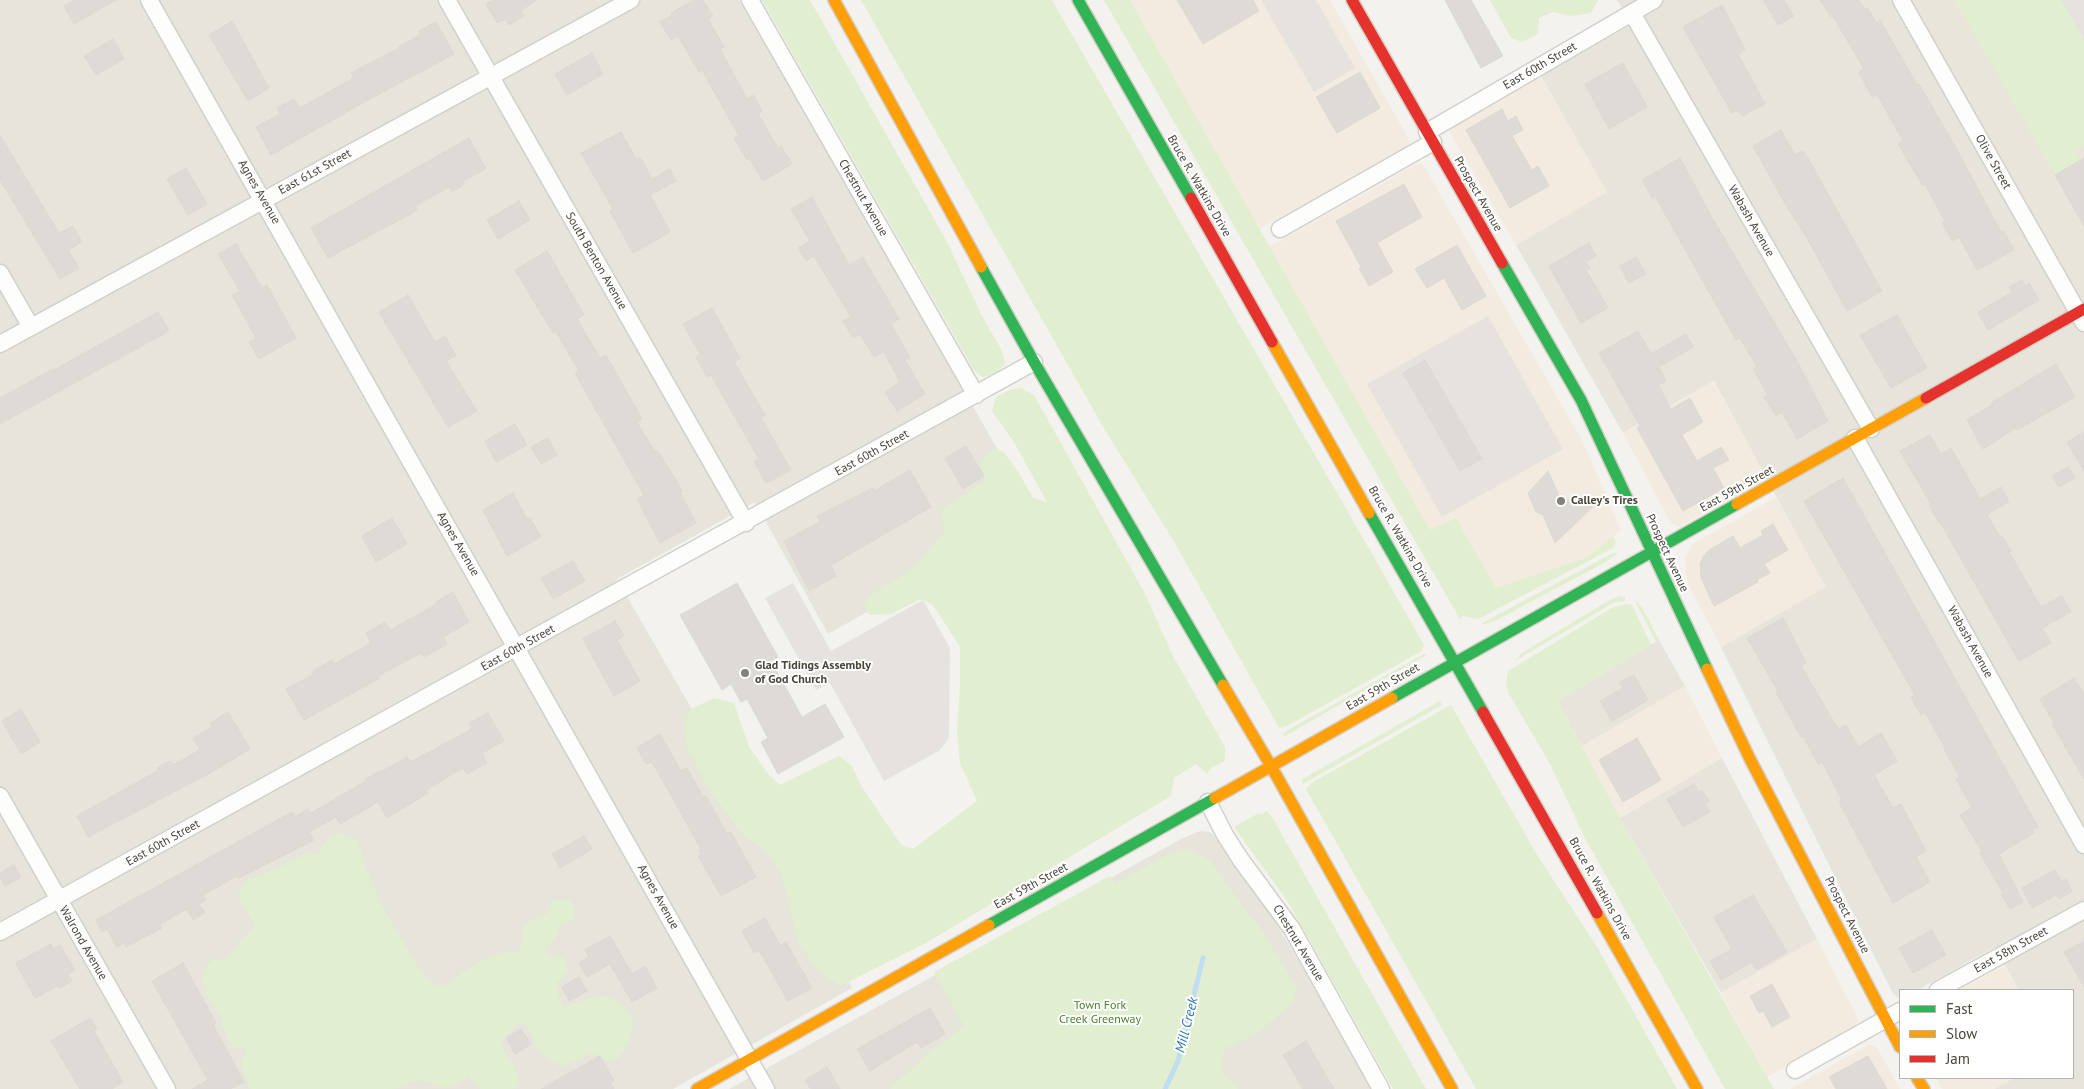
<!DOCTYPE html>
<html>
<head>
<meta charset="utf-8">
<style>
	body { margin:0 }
	#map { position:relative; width:2084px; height:1089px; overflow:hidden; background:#f4f2ee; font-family:"PT Sans",sans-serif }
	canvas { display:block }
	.legend { position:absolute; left:1899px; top:989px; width:175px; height:90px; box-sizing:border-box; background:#fff; border:1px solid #b7b4b0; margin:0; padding:6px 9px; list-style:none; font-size:15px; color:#4b4439 }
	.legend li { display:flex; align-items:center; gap:10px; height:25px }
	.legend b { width:25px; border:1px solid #b7b4b0 }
</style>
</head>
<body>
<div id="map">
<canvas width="2084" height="1089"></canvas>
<ul class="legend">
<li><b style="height:6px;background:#30b455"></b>Fast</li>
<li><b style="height:6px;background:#ff9f0a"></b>Slow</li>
<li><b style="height:6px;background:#e5322d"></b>Jam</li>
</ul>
</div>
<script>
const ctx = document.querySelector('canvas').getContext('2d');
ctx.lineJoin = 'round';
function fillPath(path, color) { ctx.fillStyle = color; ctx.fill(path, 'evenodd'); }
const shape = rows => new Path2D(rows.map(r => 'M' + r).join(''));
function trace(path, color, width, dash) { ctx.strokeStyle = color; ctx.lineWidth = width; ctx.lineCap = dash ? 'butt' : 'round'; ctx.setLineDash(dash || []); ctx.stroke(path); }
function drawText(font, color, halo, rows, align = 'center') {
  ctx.font = font + ' "PT Sans",sans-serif'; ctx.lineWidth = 4; ctx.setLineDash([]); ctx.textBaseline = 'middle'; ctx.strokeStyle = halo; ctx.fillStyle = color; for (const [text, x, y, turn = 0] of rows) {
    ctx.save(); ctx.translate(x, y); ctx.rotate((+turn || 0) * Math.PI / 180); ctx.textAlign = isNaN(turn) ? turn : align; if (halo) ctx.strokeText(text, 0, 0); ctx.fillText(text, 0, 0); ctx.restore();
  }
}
fillPath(shape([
	[0,0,739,0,1036,516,828,634,755,502,617,579,852,988,673,1089,0,1089],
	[1617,0,2084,0,2084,1089,1994,1089,2014,1078,2073,1078,2073,990,2019,990,1995,947,1918,990,1900,990,1900,999,1893,994,1721,647,1825,587,1714,381,1623,433,1516,245,1606,192,1541,76,1631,25],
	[1659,640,1685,686,1582,746,1558,701],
	[1722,758,1817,939,1721,993,1620,818],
	[1200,831,1210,832,1220,841,1231,862,1266,907,1325,1004,1372,1089,729,1089,1181,839]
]), '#e7e4dc');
fillPath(shape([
	[1130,0,1330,0,1410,141,1410,145,1408,147,1259,229],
	[1541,76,1607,192,1516,245,1449,131,1454,123],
	[1419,163,1424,166,1583,442,1621,530,1588,557,1496,588,1456,518,1430,531,1269,247],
	[1713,381,1766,478,1678,527,1670,522,1623,433],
	[1776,497,1826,587,1721,647,1688,584,1686,576,1685,558,1693,544],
	[1685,686,1722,758,1620,818,1582,746],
	[1817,939,1858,1018,1858,1022,1852,1029,1767,1077,1721,993],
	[2005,965,2019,990,1961,990],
	[1868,1045,1875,1046,1879,1051,1900,1089,1790,1089],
	[1936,1078,2014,1078,1994,1089,1942,1089]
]), '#f3ebdf');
fillPath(shape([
	[1910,0,2084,0,2084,304,2081,306]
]), '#eae5da');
fillPath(shape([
	[762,0,810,0,946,240,982,316,1002,351,1005,364,999,371,988,376,982,377,974,370],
	[861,0,1052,0,1363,538,1424,645,1422,651,1287,726,1279,728,1176,545,1102,425],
	[1104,0,1130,0,1430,530,1456,518,1496,588,1588,557,1613,536,1616,542,1613,548,1478,619,1463,616,1460,619],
	[1490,0,1598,0,1591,13,1570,16,1553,12,1539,18,1538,34,1522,42,1511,38],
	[1954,0,2061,0,2084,39,2084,146,2076,151,2081,160,2055,175],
	[1021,388,1034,395,1144,592,1173,656,1225,747,1225,761,1211,768,1207,774,1196,764,1174,778,1171,796,926,943,840,986,818,971,797,940,782,875,765,851,742,834,704,782,685,743,684,722,691,709,714,698,734,703,749,747,769,775,780,785,839,756,852,766,860,784,901,845,913,849,977,801,960,763,957,733,960,686,960,647,933,605,923,600,919,600,891,614,870,615,863,605,872,594,905,574,922,558,945,531,940,512,984,480,980,462,993,449,1003,451,1019,473,1033,498,1047,502,1015,444,992,411,996,397,1012,389],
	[1613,553,1618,553,1604,563,1493,622,1481,625,1484,622],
	[1621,596,1625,597,1625,601,1615,602,1515,661,1522,653,1611,599],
	[1634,599,1642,607,1659,640,1656,642],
	[1626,604,1632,605,1651,645,1558,701,1620,818,1774,1089,1725,1089,1585,838,1550,764,1509,694,1506,684,1508,671,1612,608],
	[1424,654,1428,654,1285,736,1283,735,1286,731],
	[1440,701,1442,705,1303,784,1302,781,1304,778],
	[1451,705,1536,853,1597,947,1677,1089,1476,1089,1306,789,1313,782],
	[1267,811,1272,817,1426,1089,1393,1089,1288,902,1236,830,1235,826,1259,813,1260,815],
	[344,834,358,841,366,868,381,904,422,974,438,986,448,984,476,963,507,951,515,954,522,945,521,928,530,920,549,913,548,906,554,900,570,900,575,911,572,921,561,925,557,935,546,949,546,956,559,955,566,961,567,971,557,983,559,996,564,1007,592,997,606,996,620,1003,631,1015,633,1025,628,1044,619,1058,610,1062,591,1053,563,1066,550,1061,538,1050,527,1025,518,1022,500,1044,515,1068,519,1080,515,1089,481,1089,468,1075,462,1082,447,1088,418,1080,395,1089,250,1089,240,1062,247,1048,234,1048,228,1040,219,1012,209,1000,202,981,203,972,212,959,223,961,232,953,240,941,255,926,240,900,239,891,246,881,271,871,309,852,319,854,323,845,330,836],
	[1174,851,1193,851,1211,862,1247,912,1258,925,1297,988,1294,1002,1255,1035,1224,1049,1222,1071,1225,1076,1239,1089,889,1089,930,1052,964,1026,934,972,1110,876,1115,884]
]), '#e1eecf');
fillPath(shape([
	[1261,0,1316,0,1355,68,1314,92],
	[2061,0,2084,0,2084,39],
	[1488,316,1563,449,1442,517,1367,384],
	[793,583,831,651,923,600,950,648,949,738,939,751,884,781,830,683,816,690,765,598]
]), '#e6e3df');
trace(shape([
	[1165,1089,1178,1061,1203,958]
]), '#c0ddf1', 5);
const building = shape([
	[75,0,116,0,74,24,64,6,75,0],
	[494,0,537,0,521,10,524,16,509,25,505,19,497,23,486,4,494,0],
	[694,0,703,0,713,16,708,19,724,47,720,49,747,99,753,95,762,111,758,114,778,148,781,146,792,164,763,181,749,158,747,160,734,138,739,136,702,70,699,72,678,36,671,40,660,22,672,15,671,13,694,0],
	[1177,0,1253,0,1259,11,1203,44,1177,0],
	[1445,0,1471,0,1503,56,1481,68,1445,0],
	[1763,0,1784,0,1794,16,1778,25,1763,0],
	[1820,0,1859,0,1865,10,1868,8,1876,23,1880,20,1917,85,1919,84,1956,148,2001,232,2004,231,2014,250,1977,270,1959,237,1952,241,1942,222,1945,221,1925,184,1923,186,1898,144,1903,141,1877,94,1872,97,1859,72,1864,69,1833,16,1831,17,1820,0],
	[1722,5,1745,50,1738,54,1765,104,1742,116,1738,110,1732,113,1683,27,1722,5],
	[232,21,269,88,248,101,209,35,232,21],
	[436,22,454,54,366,101,271,155,256,127,280,114,277,108,294,99,300,108,354,78,351,73,399,48,399,47,420,35,419,31,436,22],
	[113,39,124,59,96,75,84,56,113,39],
	[592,53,603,74,567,95,555,74,592,53],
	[1623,63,1647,107,1609,129,1585,84,1623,63],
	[1360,72,1380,108,1337,133,1316,97,1360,72],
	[1502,109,1508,121,1516,116,1523,130,1512,136,1532,170,1538,166,1549,186,1510,208,1466,130,1502,109],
	[1781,130,1795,155,1803,151,1808,158,1882,291,1847,311,1807,238,1787,207,1753,146,1781,130],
	[621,132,636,159,640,157,652,179,670,169,676,181,650,195,670,232,633,253,610,211,613,209,581,153,621,132],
	[0,135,59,233,73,226,82,242,68,250,79,268,60,279,0,180,0,135],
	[469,138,486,169,462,182,463,185,452,192,449,187,415,206,418,210,328,258,311,228,469,138],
	[1680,158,1711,216,1797,361,1828,421,1797,439,1782,412,1776,416,1764,397,1768,395,1753,369,1757,367,1740,338,1736,340,1655,196,1652,198,1642,180,1680,158],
	[2084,158,2084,226,2055,175,2084,158],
	[186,168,207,204,188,215,167,179,186,168],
	[1404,184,1422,217,1377,243,1393,272,1369,286,1359,268,1361,267,1336,221,1404,184],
	[812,197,849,265,863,257,899,319,891,324,910,358,905,360,925,394,897,411,885,392,900,382,884,352,874,357,860,334,853,338,843,321,851,317,814,256,806,261,798,248,810,241,791,209,812,197],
	[519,201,530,220,498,239,487,220,519,201],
	[1589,243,1596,256,1586,262,1590,268,1586,270,1608,308,1581,323,1549,266,1589,243],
	[236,244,262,288,267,285,296,338,259,359,249,342,256,338,232,295,240,291,218,254,236,244],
	[1457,245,1486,296,1462,310,1444,278,1427,288,1415,269,1457,245],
	[547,251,584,315,577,319,600,358,606,355,642,419,637,422,655,452,657,450,675,478,682,491,680,493,696,523,660,543,637,499,644,495,575,373,579,371,556,332,553,333,515,270,547,251],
	[1636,257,1646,274,1629,283,1620,266,1636,257],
	[2022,280,2025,286,2029,283,2039,300,1988,330,1978,312,2012,292,2009,287,2022,280],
	[408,295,435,342,445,336,456,356,446,361,477,411,448,427,379,312,408,295],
	[712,308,740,358,734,362,765,415,761,418,791,470,766,483,754,461,759,459,711,375,707,377,696,357,700,354,683,324,712,308],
	[158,312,169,331,0,424,0,398,53,369,54,370,158,312],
	[1897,315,1927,368,1891,388,1860,335,1897,315],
	[1638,331,1651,354,1686,334,1693,347,1659,367,1666,381,1658,385,1671,409,1690,398,1703,422,1682,435,1697,461,1721,447,1729,460,1713,468,1724,488,1683,511,1637,428,1640,426,1599,353,1638,331],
	[1425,360,1482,459,1460,471,1403,373,1425,360],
	[2056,364,2075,397,2017,430,2016,428,1983,449,1967,420,1992,405,1991,403,2056,364],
	[515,424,527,445,496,462,485,441,515,424],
	[2084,432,2084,471,2067,442,2084,432],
	[1930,435,1941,454,1951,448,1980,499,2001,487,2009,502,1987,514,2000,537,2002,536,2011,551,2009,552,2041,607,2062,596,2071,612,2042,628,2051,643,2019,661,1940,522,1939,523,1929,505,1931,504,1900,451,1930,435],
	[548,438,557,455,541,464,531,447,548,438],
	[966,446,984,476,963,489,945,458,966,446],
	[2068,467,2075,478,2059,487,2052,476,2068,467],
	[910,470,931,507,831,565,836,576,809,591,784,541,820,522,817,516,873,488,874,491,910,470],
	[1548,471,1561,500,1601,499,1555,543,1543,515,1536,512,1528,493,1548,471],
	[1843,478,2038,827,2032,830,2034,833,1999,854,2023,902,2010,909,2001,894,2003,893,1980,853,1982,852,1960,815,1972,808,1956,779,1960,777,1944,749,1945,748,1925,712,1921,715,1911,697,1915,695,1804,501,1843,478],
	[513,493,527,519,530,518,541,537,507,556,483,510,513,493],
	[392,518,407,544,376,562,362,536,392,518],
	[1773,524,1788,550,1764,564,1770,573,1757,580,1758,582,1714,606,1701,578,1700,564,1703,557,1709,550,1733,536,1740,548,1763,535,1761,531,1773,524],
	[573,561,585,581,553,599,541,578,573,561],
	[737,583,778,657,771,661,802,717,825,704,844,737,778,774,761,742,768,738,747,699,741,702,731,684,722,690,680,615,737,583],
	[453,592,469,622,443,637,447,644,424,657,421,653,378,676,380,678,304,720,286,689,314,674,313,671,332,660,334,664,371,643,366,633,385,622,390,630,437,604,436,602,453,592],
	[1783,618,1806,663,1801,666,1838,729,1846,725,1858,747,1881,733,1897,761,1874,775,1893,808,1901,804,1926,851,1916,857,1930,882,1893,903,1839,802,1842,800,1822,762,1818,764,1803,736,1801,737,1776,692,1778,691,1747,638,1783,618],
	[615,621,624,636,617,640,640,681,614,696,583,639,615,621],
	[1634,675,1648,700,1612,721,1600,701,1623,688,1620,682,1634,675],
	[2074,678,2084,694,2084,779,2052,724,2054,723,2040,699,2074,678],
	[21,709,40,742,21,754,2,721,21,709],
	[228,712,250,749,210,773,88,837,77,816,159,770,157,768,170,761,173,765,200,750,193,738,212,727,210,723,228,712],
	[488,713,504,741,482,753,487,763,467,774,463,768,426,790,428,793,387,818,378,802,340,824,336,817,309,832,314,840,239,878,237,876,203,895,206,900,199,904,205,913,193,920,187,909,160,924,162,928,126,947,124,943,117,947,107,929,102,932,96,920,292,812,295,817,308,809,311,813,366,781,365,779,382,770,383,771,407,757,410,762,433,750,472,729,469,723,488,713],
	[660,734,681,771,687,768,703,797,706,796,727,834,731,832,756,877,721,896,698,856,701,853,699,850,701,849,676,804,652,762,646,764,637,748,660,734],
	[1637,738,1661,780,1623,802,1599,760,1637,738],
	[1694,784,1699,792,1702,790,1709,801,1705,803,1710,812,1683,827,1667,799,1694,784],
	[584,836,592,849,560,868,552,854,584,836],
	[14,865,21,877,5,886,0,878,0,873,14,865],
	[2055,870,2062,882,2066,879,2072,892,2059,899,2056,895,2032,908,2022,888,2055,870],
	[1753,895,1787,952,1756,970,1752,962,1721,980,1710,961,1732,949,1714,917,1753,895],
	[765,918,780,945,786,942,812,988,788,1001,759,950,754,953,742,931,765,918],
	[1932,930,1946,955,1913,973,1899,948,1932,930],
	[610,936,632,974,645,966,657,988,632,1002,610,964,587,977,579,963,589,957,585,950,610,936],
	[2084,941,2084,987,2064,952,2084,941],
	[51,944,53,949,60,945,75,970,68,974,72,981,60,988,58,986,35,998,16,963,51,944],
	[183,963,216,1023,213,1025,244,1082,230,1089,192,1089,208,1080,152,981,183,963],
	[579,977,587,991,569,1001,562,987,579,977],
	[1772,984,1790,1017,1772,1027,1763,1011,1759,1013,1750,996,1772,984],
	[930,1008,945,1034,921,1048,917,1042,870,1071,857,1049,930,1008],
	[90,1018,97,1029,94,1031,123,1082,112,1089,80,1089,51,1041,90,1018],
	[521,1029,531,1044,515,1054,506,1038,521,1029],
	[1306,1041,1334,1089,1303,1089,1283,1055,1306,1041],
	[600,1056,614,1081,610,1083,614,1089,541,1089,600,1056],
	[1868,1056,1887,1089,1836,1089,1829,1077,1868,1056],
	[827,1067,840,1089,811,1089,805,1080,827,1067]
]);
fillPath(building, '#dedbd6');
trace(building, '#dcd9d4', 1);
const street = shape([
	[149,0,766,1089],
	[447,0,746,523],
	[750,0,976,395],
	[1901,0,2084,323],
	[1632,13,1871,429],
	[1427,132,1654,0],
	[1280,229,1433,142],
	[0,273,31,327],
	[0,344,631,0],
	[1855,438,2084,845],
	[0,796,167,1089],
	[1208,802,1225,835,1241,860,1292,929,1381,1089],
	[0,932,1034,362],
	[1938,990,2084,910],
	[1795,1070,1900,1011]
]);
const fast = shape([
	[1078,0,1191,198],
	[1502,263,1581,400,1707,669],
	[981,267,1034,362,1223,685],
	[1369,513,1483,712],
	[1392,698,1737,504],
	[989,925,1215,798]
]);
const slow = shape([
	[834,0,981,267],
	[1272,342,1369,513],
	[1737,504,1926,398],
	[1707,669,1750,759,1900,1047],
	[1223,685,1271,766,1452,1089],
	[1215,798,1392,698],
	[1597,913,1697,1089],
	[1917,1078,1924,1089],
	[697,1089,989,925]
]);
const jam = shape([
	[1352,0,1502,263],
	[1191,198,1272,342],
	[1926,398,2084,309],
	[1483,712,1597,913]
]);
trace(street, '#d2d0cb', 19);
trace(fast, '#d3cfc5', 14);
trace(slow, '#d3cfc5', 14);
trace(jam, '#d3cfc5', 14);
trace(street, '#fdfdfc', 16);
trace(fast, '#30b455', 11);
trace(slow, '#ff9f0a', 11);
trace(jam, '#e5322d', 11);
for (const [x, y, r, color] of [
	[1561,501,5,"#868178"],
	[745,673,5,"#868178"]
]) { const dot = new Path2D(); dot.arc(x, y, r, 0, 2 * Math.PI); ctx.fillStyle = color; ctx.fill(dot); trace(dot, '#fff', 2); }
drawText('12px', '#4b4439', '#fff', [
	["East 60th Street",1540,66,-30],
	["Olive Street",1993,162,61],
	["East 61st Street",315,172,-29],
	["Bruce R. Watkins Drive",1199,186,60],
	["Agnes Avenue",259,192,60],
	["Prospect Avenue",1478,194,60],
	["Chestnut Avenue",863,198,60],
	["Wabash Avenue",1751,221,60],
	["South Benton Avenue",596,261,60],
	["East 60th Street",872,453,-29],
	["East 59th Street",1737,489,-29],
	["Bruce R. Watkins Drive",1400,537,60],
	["Agnes Avenue",458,544,60],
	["Prospect Avenue",1667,553,65],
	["Wabash Avenue",1970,642,61],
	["East 60th Street",518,648,-29],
	["East 59th Street",1383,687,-30],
	["East 60th Street",163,843,-29],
	["East 59th Street",1031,886,-29],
	["Bruce R. Watkins Drive",1600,889,61],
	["Agnes Avenue",658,897,61],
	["Prospect Avenue",1847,915,63],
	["Walrond Avenue",83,943,60],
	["Chestnut Avenue",1298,943,59],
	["East 58th Street",2011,950,-29]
]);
drawText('bold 12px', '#4b4439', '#fff', [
	["Calley's Tires",1571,501],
	["Glad Tidings Assembly",755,666],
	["of God Church",755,680]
], 'left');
drawText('12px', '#4a7f2a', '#fff', [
	["Town Fork",1100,1006],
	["Creek Greenway",1100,1020]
]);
drawText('italic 14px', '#2e7ab2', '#fff', [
	["Mill Creek",1187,1025,-76]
]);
</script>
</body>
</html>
